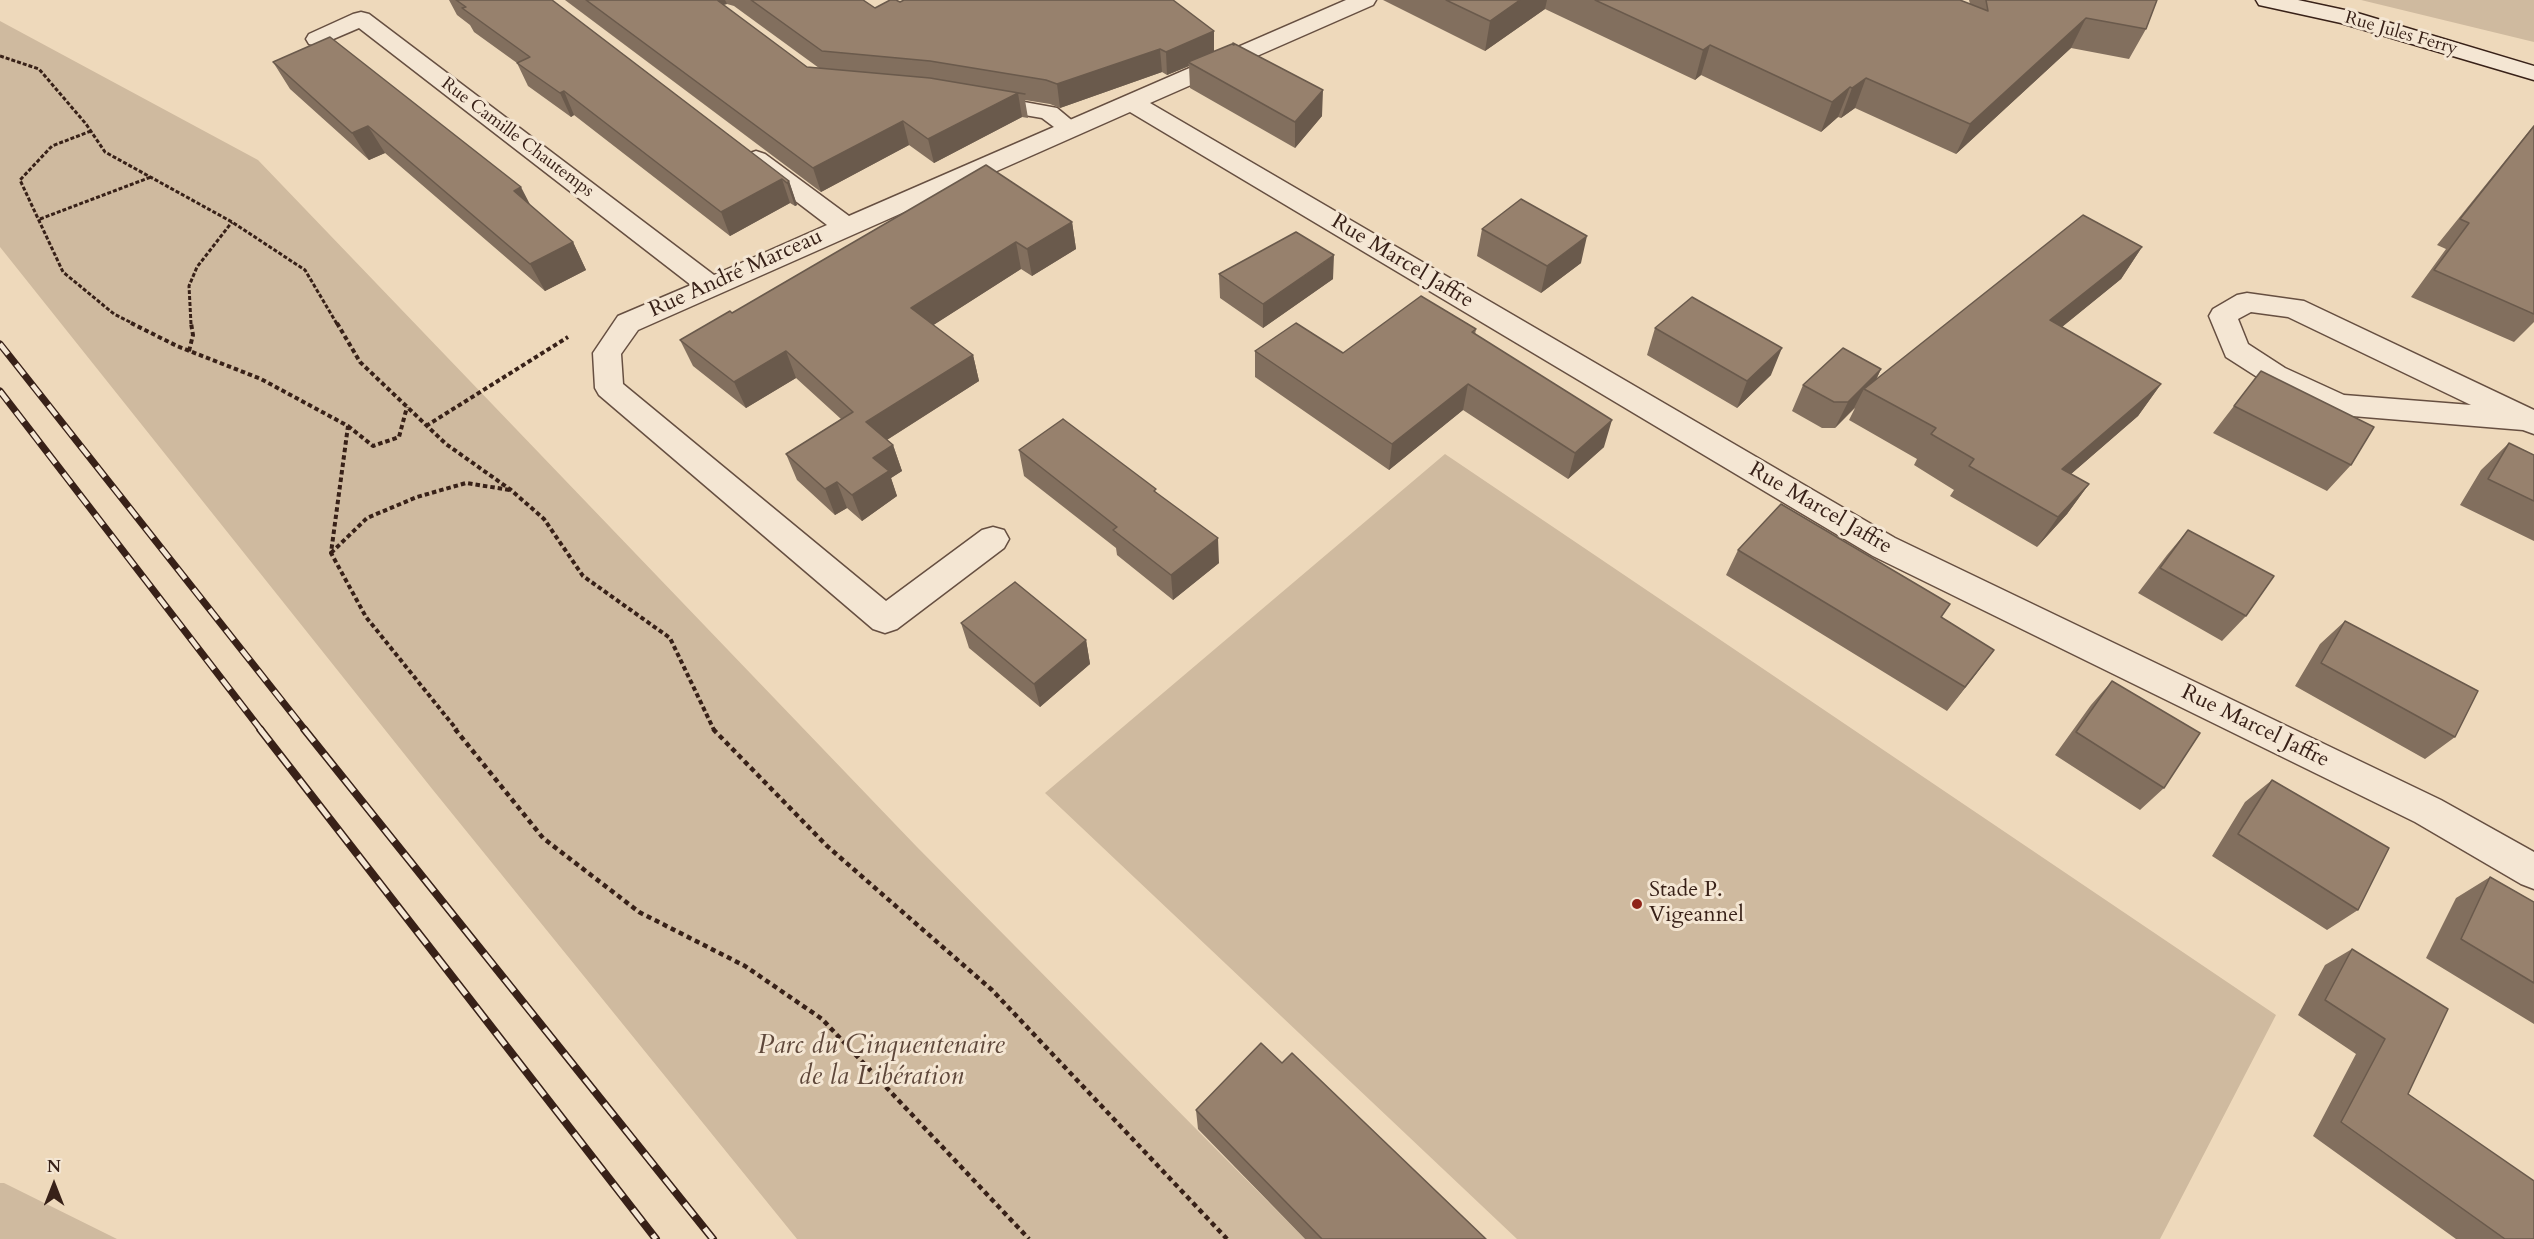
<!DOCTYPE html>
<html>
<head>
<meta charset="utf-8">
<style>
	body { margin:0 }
	#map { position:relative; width:2534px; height:1239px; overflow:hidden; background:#eed9bb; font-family:Cardo,serif }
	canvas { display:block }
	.north { position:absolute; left:24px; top:1155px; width:60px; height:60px; -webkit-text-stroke:4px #f4e6d3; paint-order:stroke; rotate:0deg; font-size:16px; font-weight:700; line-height:24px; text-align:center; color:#382118 }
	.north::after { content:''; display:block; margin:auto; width:21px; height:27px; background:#382118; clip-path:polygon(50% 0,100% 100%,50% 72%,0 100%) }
</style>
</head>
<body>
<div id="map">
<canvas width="2534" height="1239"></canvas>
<div class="north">N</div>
</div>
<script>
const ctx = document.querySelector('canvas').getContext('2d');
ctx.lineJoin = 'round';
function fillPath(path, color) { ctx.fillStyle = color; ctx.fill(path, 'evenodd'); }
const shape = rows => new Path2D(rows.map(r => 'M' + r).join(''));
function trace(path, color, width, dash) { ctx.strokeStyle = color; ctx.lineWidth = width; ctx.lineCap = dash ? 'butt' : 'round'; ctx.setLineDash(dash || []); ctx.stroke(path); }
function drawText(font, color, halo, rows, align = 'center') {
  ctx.font = font + ' Cardo,serif'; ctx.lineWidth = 6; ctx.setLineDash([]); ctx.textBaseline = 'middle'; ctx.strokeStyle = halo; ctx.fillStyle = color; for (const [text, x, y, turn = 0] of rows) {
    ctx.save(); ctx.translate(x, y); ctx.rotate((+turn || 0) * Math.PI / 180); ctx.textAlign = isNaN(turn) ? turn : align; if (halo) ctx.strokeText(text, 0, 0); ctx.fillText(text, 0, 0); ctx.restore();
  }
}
fillPath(shape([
	[2361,0,2534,0,2534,42],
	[0,21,258,160,917,847,1305,1239,797,1239,433,790,0,247],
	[1445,454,2276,1015,2160,1239,1517,1239,1045,793],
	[0,1183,4,1183,117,1239,0,1239]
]), '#cfba9f');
const lane = shape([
	[986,95,1057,108,1081,128,1078,133,1070,135,1062,133,1042,118,978,107,975,102,978,97,986,95]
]);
const street = shape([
	[1346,0,1376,0,1373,5,1150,103,1895,538,2441,800,2534,852,2534,889,2521,884,2415,822,1873,556,1130,112,638,330,621,354,623,384,886,601,982,530,993,527,1004,530,1009,539,1004,548,897,629,885,633,873,629,599,395,595,388,593,353,618,316,691,285,359,28,317,46,309,44,306,39,309,34,353,14,361,12,369,14,714,275,827,225,747,164,744,159,747,154,756,151,765,154,849,216,1346,0],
	[2247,293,2304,301,2534,410,2534,434,2523,430,2340,415,2265,382,2226,357,2209,316,2213,309,2237,295,2247,293],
	[2251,312,2288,317,2471,405,2344,395,2285,368,2248,344,2238,319,2251,312]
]);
const secondary = shape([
	[2256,0,2298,0,2354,12,2534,66,2534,80,2341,23,2259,5,2256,0]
]);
trace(lane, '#664f41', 3);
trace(street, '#664f41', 3);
trace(secondary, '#382118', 3);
trace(shape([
	[0,56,39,69,86,124,105,152,232,222,305,270,337,324],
	[91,131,52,146,20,180,63,272,114,314,134,324],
	[40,219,151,177],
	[191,324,189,286,197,267,232,222]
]), '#382118', 3, [4, 2]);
trace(shape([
	[131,323,177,346,261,379,348,426,331,553,366,617,457,730],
	[337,323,360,362,446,444,511,490,544,519,583,576,670,638,714,730],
	[189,351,193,335,191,323],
	[348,426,373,446,399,437,407,407],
	[426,426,568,337],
	[331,553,367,518,417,497,466,483,510,490]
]), '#382118', 4, [4.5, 3]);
trace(shape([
	[455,729,543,838,639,912,745,966,822,1019,1029,1239],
	[713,729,827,846,992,990,1227,1239]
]), '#382118', 4.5, [5, 4]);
fillPath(lane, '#f4e6d3');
fillPath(street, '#f4e6d3');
fillPath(secondary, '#f4e6d3');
const railFar1 = shape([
	[0,344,305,730],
	[0,391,261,730]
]);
const rail = shape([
	[260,729,656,1239],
	[304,729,713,1239]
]);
trace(railFar1, '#382118', 7);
trace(rail, '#382118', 8);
trace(railFar1, '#f4e6d3', 4.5, [13]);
trace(rail, '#f4e6d3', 5, [16]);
fillPath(shape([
	[449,0,552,0,789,181,797,205,795,206,790,203,730,236,574,115,571,117,528,86,517,63,474,32,470,25,457,15],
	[565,0,863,0,875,8,900,2,1214,51,1322,116,1295,148,1190,88,1189,66,1167,75,1162,72,1060,108,1050,104,1025,100,1028,118,1022,117,934,163,909,145,821,192],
	[727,4,734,6,819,68,807,67,723,5],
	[1383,0,1960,0,1970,4,1969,0,2157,0,2146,29,2129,59,2071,48,1956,154,1855,108,1841,118,1838,117,1821,132,1701,75,1695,80,1545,9,1485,51],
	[273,62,530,205,573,242,586,270,545,291,385,153,369,160,290,89],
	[2534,125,2534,322,2514,342,2411,297,2446,249,2437,245],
	[1072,222,1076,249,1032,276,1021,269,933,325,973,355,979,381,887,440,893,445,902,471,891,478,897,496,862,521,847,508,835,515,797,480,786,454,841,419,796,378,746,408,693,366,680,340,732,313],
	[1482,229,1581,263,1541,293,1477,256],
	[2142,247,2121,279,2062,327,2161,384,2138,416,2071,474,2089,484,2067,514,2037,547,1950,496,1954,490,1914,465,1917,459,1849,420,1855,408,1835,428,1822,428,1792,411,1803,385,1881,369,1876,380],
	[1219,274,1333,279,1263,328,1220,298],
	[1655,328,1771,375,1737,408,1647,355],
	[1476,329,1475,335,1604,447,1568,479,1463,410,1389,470,1255,377,1255,351,1343,353],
	[2261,371,2351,465,2327,491,2213,433],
	[2509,443,2534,455,2534,541,2460,505,2481,470],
	[1019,450,1156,492,1219,563,1173,600,1117,555,1116,548,1024,476],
	[2188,530,2246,616,2222,641,2138,593,2167,555],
	[1738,550,1941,617,1994,650,1947,711,1726,575],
	[2345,621,2455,737,2425,759,2295,686,2320,644],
	[961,623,1086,640,1090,664,1040,707,969,648],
	[2112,681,2164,788,2140,810,2055,755,2091,705],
	[2272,780,2358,910,2327,930,2212,856,2245,802],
	[2490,877,2534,902,2534,1024,2426,958,2456,898],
	[2352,949,2408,1094,2534,1239,2456,1239,2313,1136,2356,1054,2298,1015,2325,965],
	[1282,1063,1486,1239,1305,1239,1198,1129,1196,1110]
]), '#826f5e');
fillPath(shape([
	[710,0,725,0,727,4,718,6],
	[1520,0,1547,0,1545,9,1485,51,1490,21],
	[2086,18,2071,48,1956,154,1970,124],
	[1214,31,1214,55,1188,62,1189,66,1167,75,1166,52],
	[1710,45,1701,75,1695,80,1703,50],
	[1160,49,1162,72,1060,108,1057,84],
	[1866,78,1855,108,1841,118,1852,88],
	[1850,87,1838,117,1821,132,1832,102],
	[1323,90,1322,116,1295,148,1295,122],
	[564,91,574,115,571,117,560,93],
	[1018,93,1022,117,934,163,928,139],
	[903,121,909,145,821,192,813,168],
	[368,126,385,153,369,160,352,133],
	[782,179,790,203,730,236,721,212],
	[789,181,797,205,795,206,787,183],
	[521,187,535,214,514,191],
	[1072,222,1076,249,1032,276,1027,249],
	[1587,236,1581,263,1541,293,1547,266],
	[573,242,586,270,545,291,530,264],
	[1016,242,1021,269,918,335,911,308],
	[2142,247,2121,279,2031,352,2050,320],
	[1334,255,1333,279,1263,328,1263,304],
	[1782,348,1771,375,1737,408,1747,381],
	[786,351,796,378,746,408,734,382],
	[973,355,979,381,874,448,866,422],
	[1881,369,1870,392,1864,389,1854,408,1835,428,1848,402],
	[1468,384,1463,410,1389,470,1392,444],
	[2161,384,2138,416,2041,500,2062,469],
	[1612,420,1604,447,1568,479,1575,453],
	[893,445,902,471,891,478,897,496,862,521,852,495,873,458],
	[837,482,847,508,835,515,825,489],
	[2089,484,2067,514,2037,547,2058,517],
	[1218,538,1219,563,1173,600,1171,575],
	[1086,640,1090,664,1040,707,1034,684],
	[1994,650,1976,674,1947,711,1965,687]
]), '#6a5a4c');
const building = shape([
	[456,0,552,0,789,181,787,183,782,179,721,212,564,91,560,93,517,63,530,57,462,8,466,7,456,0],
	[586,0,717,0,807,67,930,78,1025,94,1018,93,928,139,903,121,813,168,586,0],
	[751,0,863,0,875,8,890,0,896,0,900,2,904,0,1173,0,1214,31,1166,52,1160,49,1057,84,1046,80,930,61,822,51,751,0],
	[1446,0,1520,0,1490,21,1446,0],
	[1595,0,1960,0,1988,11,1986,0,2157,0,2146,29,2086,18,1970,124,1866,78,1852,88,1850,87,1832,102,1710,45,1703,50,1595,0],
	[330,37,521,187,514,191,573,242,530,264,368,126,352,133,273,62,330,37],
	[1233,43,1323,90,1295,122,1188,62,1232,44,1234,45,1233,43],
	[2534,126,2534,314,2434,270,2469,223,2460,219,2534,126],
	[986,165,1072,222,1027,249,1016,242,911,308,973,355,866,422,893,445,873,458,889,471,852,495,837,482,825,489,786,454,853,412,786,351,734,382,680,340,730,311,732,313,986,165],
	[1521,199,1587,236,1547,266,1482,229,1521,199],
	[2083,215,2142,247,2050,320,2161,384,2062,469,2089,484,2058,517,1969,466,1974,459,1931,434,1936,428,1864,389,2083,215],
	[1296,232,1334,255,1263,304,1219,274,1296,232],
	[1421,296,1476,329,1472,332,1612,420,1575,453,1468,384,1392,444,1255,351,1296,323,1343,353,1421,296],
	[1692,297,1782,348,1747,381,1655,328,1692,297],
	[1843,348,1881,369,1848,402,1834,402,1803,385,1843,348],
	[2261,371,2374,427,2351,465,2234,406,2261,371],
	[1063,419,1156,489,1154,491,1218,538,1171,575,1113,530,1117,527,1019,450,1063,419],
	[2509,443,2534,455,2534,501,2488,479,2509,443],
	[1781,504,1950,604,1941,617,1994,650,1965,687,1738,550,1781,504],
	[2188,530,2274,576,2246,616,2160,568,2188,530],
	[1015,582,1086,640,1034,684,961,623,1015,582],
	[2345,621,2478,691,2455,737,2321,663,2345,621],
	[2112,681,2200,733,2164,788,2076,732,2112,681],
	[2272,780,2389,848,2358,910,2238,834,2272,780],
	[2490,877,2534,902,2534,983,2461,939,2490,877],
	[2352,949,2448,1009,2408,1094,2534,1181,2534,1239,2505,1239,2341,1122,2385,1039,2325,1000,2352,949],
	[1261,1043,1282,1063,1292,1053,1486,1239,1322,1239,1196,1110,1261,1043]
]);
fillPath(building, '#97816d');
trace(building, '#6a5a4c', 1.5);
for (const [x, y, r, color] of [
	[1637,904,6,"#8f2418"]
]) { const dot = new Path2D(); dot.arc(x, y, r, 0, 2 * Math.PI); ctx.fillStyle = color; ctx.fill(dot); trace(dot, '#f4e6d3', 2); }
drawText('18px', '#382118', '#f4e6d3', [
	["Rue Jules Ferry",2401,34,16],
	["Rue Camille Chautemps",517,138,37]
]);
drawText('22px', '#382118', '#f4e6d3', [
	["Rue Marcel Jaffre",1402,262,31],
	["Rue André Marceau",736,274,-24],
	["Rue Marcel Jaffre",1820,509,30],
	["Rue Marcel Jaffre",2255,727,26]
]);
drawText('22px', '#382118', '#f4e6d3', [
	["Stade P.",1649,891],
	["Vigeannel",1649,916]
], 'left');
drawText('italic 27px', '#5e473a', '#f4e6d3', [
	["Parc du Cinquentenaire",881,1047],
	["de la Libération",881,1078]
]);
</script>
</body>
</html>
